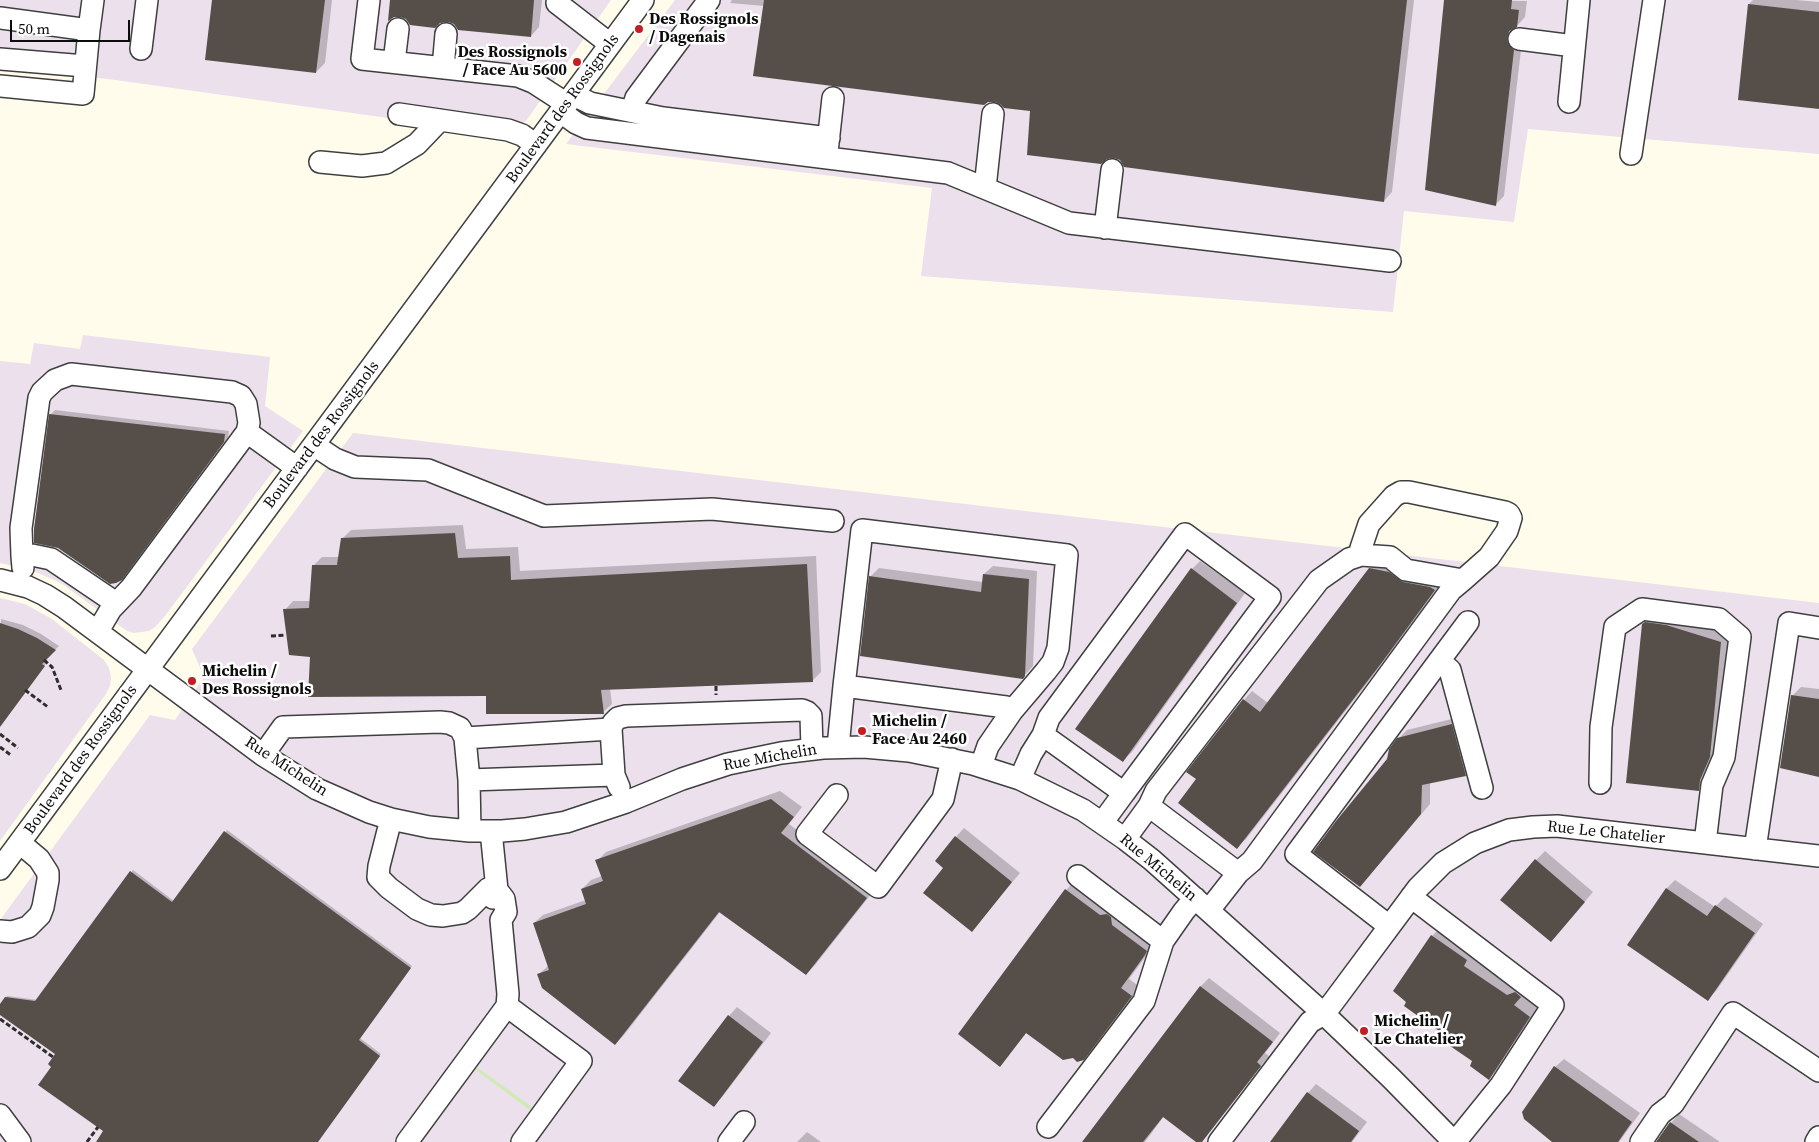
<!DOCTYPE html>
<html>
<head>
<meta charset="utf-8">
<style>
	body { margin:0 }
	#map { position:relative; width:1819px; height:1142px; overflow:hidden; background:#fffcec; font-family:"Source Serif 4",serif }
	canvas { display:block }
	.scale { position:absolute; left:10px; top:20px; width:120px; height:22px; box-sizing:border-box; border:2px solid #0c0c0c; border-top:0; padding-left:6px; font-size:15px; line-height:18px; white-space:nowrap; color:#0c0c0c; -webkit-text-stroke:4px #fff; paint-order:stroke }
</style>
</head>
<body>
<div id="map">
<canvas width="1819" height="1142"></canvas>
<div class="scale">50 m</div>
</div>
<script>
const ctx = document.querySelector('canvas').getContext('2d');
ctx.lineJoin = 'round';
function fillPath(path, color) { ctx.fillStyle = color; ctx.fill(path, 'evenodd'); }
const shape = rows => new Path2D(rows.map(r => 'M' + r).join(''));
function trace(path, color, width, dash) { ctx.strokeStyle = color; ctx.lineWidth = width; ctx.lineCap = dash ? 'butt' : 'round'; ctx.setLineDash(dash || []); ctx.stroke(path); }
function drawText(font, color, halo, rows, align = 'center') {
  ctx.font = font + ' "Source Serif 4",serif'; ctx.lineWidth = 5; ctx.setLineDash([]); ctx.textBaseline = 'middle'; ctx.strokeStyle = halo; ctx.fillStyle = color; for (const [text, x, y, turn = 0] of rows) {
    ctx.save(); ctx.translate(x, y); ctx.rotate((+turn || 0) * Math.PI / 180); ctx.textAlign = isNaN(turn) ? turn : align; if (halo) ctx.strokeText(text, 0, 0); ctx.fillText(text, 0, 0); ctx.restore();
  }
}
fillPath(shape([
	[0,0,611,0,526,121,503,134,108,79,0,67],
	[675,0,1819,0,1819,154,1528,129,1514,222,1404,211,1393,312,921,276,932,188,566,144],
	[83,335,270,357,265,406,303,431,165,616,155,627,149,631,134,633,127,631,61,583,31,570,0,563,0,361,30,364,34,343,80,349],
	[353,433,1819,603,1819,1142,0,1142,0,920,150,715,175,720,204,677,192,649],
	[0,598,25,604,52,619,104,660,109,668,111,677,110,686,106,694,0,841]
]), '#ebe0ec');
fillPath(shape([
	[478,1068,532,1107,530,1110,476,1070]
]), '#cfebb4');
fillPath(shape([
	[213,0,332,0,325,63,316,72],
	[392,0,542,0,539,27,531,36,454,23],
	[732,0,1414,0,1392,192,1384,201,1121,159,1032,110,1001,103,764,6,730,3],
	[1445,0,1527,1,1525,17,1515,28,1516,35,1522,41,1504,196,1495,205],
	[1753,0,1796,0,1819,2,1819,107,1749,4],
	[55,410,229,431,228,437,126,574,58,547,51,414],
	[463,525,466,549,518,547,520,571,816,556,821,672,812,681,610,689,612,704,603,712,488,695,311,655,285,610,293,601,311,601,313,566,322,557,340,557,342,539,351,530],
	[1378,560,1443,581,1392,651,1246,839,1237,847,1198,779,1244,700,1252,691,1268,703,1370,569],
	[1200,561,1245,593,1132,752,1123,760,1192,569],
	[993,566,1037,571,1033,666,1023,677,870,577,879,568,983,582,984,574],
	[1653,615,1675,616,1730,634,1719,747,1707,780,1698,789,1644,624],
	[1,619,23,625,41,634,59,646,45,659,48,661,0,726],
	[1801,687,1819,689,1819,776,1792,696],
	[1460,717,1474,766,1465,775,1430,782,1430,804,1368,877,1388,760,1398,739,1407,730],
	[780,791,802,807,789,824,875,889,815,965,806,974,720,912,624,1035,615,1044,539,974,548,966,534,923,543,915,586,900,582,889,591,880,602,876,597,861,606,852],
	[964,828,1020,873,972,930,945,868,956,837],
	[227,830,412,966,360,1038,381,1054,317,1142,106,1142,105,1131,53,1067,56,1054,0,1013,0,1006,7,996,38,1000,133,870,174,901],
	[1545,851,1593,892,1551,941,1536,860],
	[1675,880,1715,907,1725,897,1763,924,1716,991,1708,999,1628,944,1667,888],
	[1075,881,1154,945,1129,979,1140,987,1092,1049,1083,1058,1073,1057,1027,1032,1000,1065,960,1034,1066,890],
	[1441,927,1529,987,1522,996,1538,1008,1497,1070,1489,1078,1474,1061,1440,1031,1432,936],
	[1209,978,1280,1033,1265,1053,1269,1056,1201,1142,1198,1142,1164,1116,1145,1142,1084,1142,1201,986],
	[737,1007,771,1033,722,1097,713,1106,729,1016],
	[1564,1059,1640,1113,1619,1142,1554,1142,1555,1067],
	[1316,1084,1367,1122,1352,1142,1271,1142,1308,1093],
	[1679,1114,1720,1142,1658,1142,1671,1123],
	[807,1132,821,1142,797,1142]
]), '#0003');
fillPath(shape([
	[212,0,325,0,316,73,205,60],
	[390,0,534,0,531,37,458,30,454,24,448,22,440,23,435,28,410,25,406,19,400,17,394,17,388,21],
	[764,0,1407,0,1384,202,1124,167,1120,160,1114,158,1107,159,1101,164,1027,155,1030,111,1004,108,1000,104,995,102,988,102,984,105,753,76],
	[1444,0,1512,0,1511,9,1519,10,1517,27,1509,31,1507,38,1508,44,1514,50,1496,206,1425,190],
	[1748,4,1819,12,1819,109,1738,100],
	[49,414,225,434,224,442,122,580,116,583,110,584,58,548,34,543,34,529],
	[455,533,458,558,510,556,511,580,807,564,813,682,601,690,604,714,486,714,486,696,308,697,310,657,289,655,283,609,309,608,312,565,337,565,341,538],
	[1191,568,1237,603,1123,762,1075,729],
	[1369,568,1389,572,1403,582,1430,587,1435,590,1383,661,1237,849,1178,803,1196,779,1186,772,1243,699,1260,712],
	[983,574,1029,579,1025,676,1023,679,860,656,869,576,981,592],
	[1645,622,1666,625,1721,642,1710,757,1700,780,1699,791,1626,783,1642,624],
	[0,623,18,629,37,638,56,650,42,664,45,666,0,727],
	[1791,695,1819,699,1819,777,1780,768],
	[1452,724,1466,776,1422,785,1421,814,1360,887,1313,852,1336,821,1387,759,1389,749,1397,738],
	[771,799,794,817,781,833,867,898,806,975,719,912,615,1045,542,988,537,974,549,970,533,923,586,904,581,889,603,881,595,860],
	[224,831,411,968,359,1040,380,1056,318,1142,96,1142,103,1131,38,1085,51,1067,48,1064,55,1054,0,1015,0,1004,5,997,35,1001,130,871,172,902],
	[955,836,1012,882,972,932,923,893,943,868,935,861],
	[1535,859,1585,902,1551,942,1500,900],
	[1666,888,1707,916,1715,905,1755,933,1708,1001,1627,945],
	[1065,889,1100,915,1107,914,1111,917,1112,925,1147,951,1145,955,1121,988,1132,996,1084,1060,1077,1062,1073,1058,1063,1060,1026,1033,1000,1067,958,1034],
	[1431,935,1467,960,1464,966,1507,995,1515,992,1521,997,1514,1005,1530,1017,1489,1080,1470,1066,1472,1061,1437,1037,1439,1031,1404,1006,1406,1002,1393,991],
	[1200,986,1273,1042,1257,1062,1261,1066,1202,1142,1196,1142,1163,1117,1143,1142,1082,1142],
	[728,1015,763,1042,714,1107,678,1081],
	[1554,1066,1632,1122,1618,1142,1552,1142,1524,1119,1522,1112],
	[1307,1092,1359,1131,1351,1142,1270,1142],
	[1670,1122,1699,1142,1656,1142]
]), '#564e48');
const minor = shape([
	[369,0,362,59,518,76,533,82,567,104],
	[560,0,557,3,610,44],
	[0,18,89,30,93,0],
	[1519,39,1574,46],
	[141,49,147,0],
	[0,59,85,66],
	[394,62,398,29],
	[443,68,446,34],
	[0,86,83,94,89,30],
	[574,95,590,103,663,118,829,138],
	[1569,102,1579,0],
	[632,110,636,98,709,0],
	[561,112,576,123,587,128,948,173,1069,223,1390,261],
	[399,114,508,130,522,135,536,145],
	[827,152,833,98],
	[1631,154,1654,0],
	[320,162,362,166,386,163,417,144,440,120],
	[985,188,993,114],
	[1105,228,1112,170],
	[314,445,335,459,355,467,428,470,544,516,712,509,833,521],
	[22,556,21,528,39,398,42,392,55,380,71,374,232,392,241,396,246,404,249,423,247,432],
	[23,568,22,556,32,555,51,559,116,603],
	[0,580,28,587,45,595,64,607,263,755,317,789,369,812,391,819,429,827,470,831,502,831,525,829,566,822,626,802,682,779,728,764,781,753,823,748,864,747,909,751,973,764,1020,779,1083,810,1125,839,1152,860,1324,1014,1391,1078,1454,1142],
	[98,631,111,609,131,588,247,432,297,468],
	[1439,661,1468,622],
	[844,686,862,530,1067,555,1058,648,1053,662,1046,671,1012,711],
	[611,729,613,723,618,718,626,716,802,710,807,712,811,716,812,749],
	[1043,735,1049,718,1185,534,1270,597,1124,793],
	[838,747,844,686,1006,707,1012,711,988,746,981,766],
	[263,755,283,727,440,722,449,723,460,728,465,738],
	[1020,779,1031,754,1043,735,1124,793,1102,823],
	[469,780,465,738,611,729,614,775],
	[1600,783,1601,727,1615,627,1642,609,1719,619,1740,637,1724,757,1712,785,1705,843],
	[837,795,807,834,878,887,943,799,952,759],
	[1149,806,1156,791,1319,580,1349,559,1361,555,1390,557,1406,570,1463,580,1489,557,1507,531,1511,518,1509,514,1505,512,1409,492,1401,492,1394,496,1369,524,1361,548,1361,555],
	[391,819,379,866,378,877,389,888,417,909,431,915,443,916,462,913,468,909,488,889,496,885],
	[470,831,469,780,614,775,619,787],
	[491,831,497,890,493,898],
	[1125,839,1149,806,1238,873,1209,910],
	[1755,849,1789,623,1819,628],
	[0,869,643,0],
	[1238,873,1252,861,1451,590,1463,580],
	[1078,876,1163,941,1184,911,1195,898],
	[1411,897,1553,1005,1501,1085,1455,1142],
	[1389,926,1296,854,1439,661,1450,670,1482,788],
	[0,931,12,932,28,927,40,915,43,907,48,880,48,873,39,859,20,843],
	[507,1006,581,1061,522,1142],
	[0,1115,20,1142],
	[1048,1127,1144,1001,1163,941],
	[407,1142,507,1006,508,994,501,920,506,912,504,899,497,890],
	[729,1142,744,1122],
	[1219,1142,1310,1022,1324,1014,1334,1001,1418,888,1443,863,1475,843,1509,830,1533,827,1557,826,1819,856],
	[1641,1142,1660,1114,1673,1104,1733,1013,1819,1071],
	[1816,1142,1819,1137]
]);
trace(minor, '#3f3f3f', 24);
trace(shape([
	[271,636,286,635],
	[44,660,52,667,61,690],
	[716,686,716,695],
	[25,690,48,707],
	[0,734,18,748],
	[0,747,12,756],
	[0,1019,53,1057],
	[87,1142,98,1127]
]), '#2e2e2e', 3, [5, 2.5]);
trace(minor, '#fff', 21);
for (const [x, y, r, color] of [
	[639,29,5,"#c31e21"],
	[577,62,5,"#c31e21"],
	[192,681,5,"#c31e21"],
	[862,731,5,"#c31e21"],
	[1364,1031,5,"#c31e21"]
]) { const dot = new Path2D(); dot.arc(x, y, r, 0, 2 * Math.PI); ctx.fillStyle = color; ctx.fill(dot); trace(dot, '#fff', 2); }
drawText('bold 16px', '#0c0c0c', '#fff', [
	["Des Rossignols",649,20],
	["/ Dagenais",649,38],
	["Des Rossignols",567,53,"right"],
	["/ Face Au 5600",567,71,"right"],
	["Michelin /",202,672],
	["Des Rossignols",202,690],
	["Michelin /",872,722],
	["Face Au 2460",872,740],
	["Michelin /",1374,1022],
	["Le Chatelier",1374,1040]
], 'left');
drawText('16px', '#0c0c0c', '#fff', [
	["Boulevard des Rossignols",563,109,-54],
	["Boulevard des Rossignols",322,435,-53],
	["Rue Michelin",770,758,-10],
	["Boulevard des Rossignols",81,760,-54],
	["Rue Michelin",286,767,33],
	["Rue Le Chatelier",1606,833,6],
	["Rue Michelin",1158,868,40]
]);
</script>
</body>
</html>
